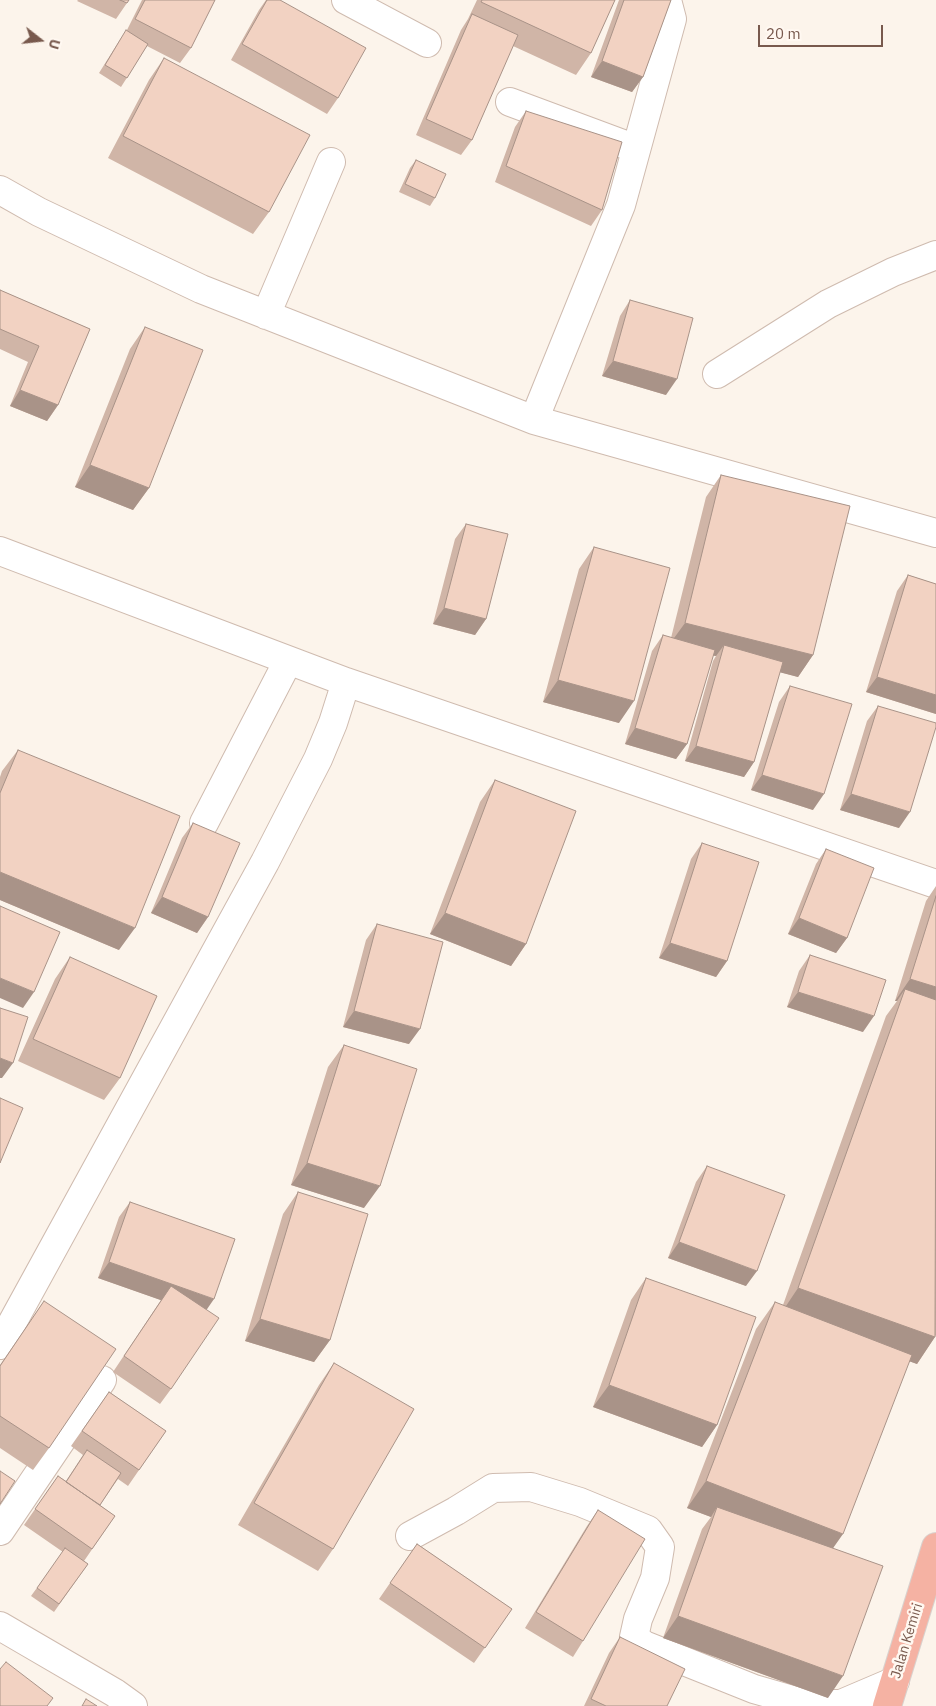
<!DOCTYPE html>
<html>
<head>
<meta charset="utf-8">
<style>
	body { margin:0 }
	#map { position:relative; width:936px; height:1706px; overflow:hidden; background:#fcf4eb; font-family:"IBM Plex Sans",sans-serif }
	canvas { display:block }
	.north { position:absolute; left:15px; top:15px; width:50px; height:50px; -webkit-text-stroke:4px #fff8f1; paint-order:stroke; rotate:106deg; font-size:14px; font-weight:700; line-height:20px; text-align:center; color:#78594d }
	.north::after { content:''; display:block; margin:auto; width:18px; height:22px; background:#78594d; clip-path:polygon(50% 0,100% 100%,50% 72%,0 100%) }
	.scale { position:absolute; left:758px; top:25px; width:125px; height:22px; box-sizing:border-box; border:2px solid #78594d; border-top:0; padding-left:6px; font-size:15px; line-height:18px; white-space:nowrap; color:#78594d; -webkit-text-stroke:4px #fff8f1; paint-order:stroke }
</style>
</head>
<body>
<div id="map">
<canvas width="936" height="1706"></canvas>
<div class="north">U</div>
<div class="scale">20 m</div>
</div>
<script>
const ctx = document.querySelector('canvas').getContext('2d');
ctx.lineJoin = 'round';
const shape = rows => new Path2D(rows.map(r => 'M' + r).join(''));
function trace(path, color, width, dash) { ctx.strokeStyle = color; ctx.lineWidth = width; ctx.lineCap = dash ? 'butt' : 'round'; ctx.setLineDash(dash || []); ctx.stroke(path); }
function fillPath(path, color) { ctx.fillStyle = color; ctx.fill(path, 'evenodd'); }
function drawText(font, color, halo, rows, align = 'center') {
  ctx.font = font + ' "IBM Plex Sans",sans-serif'; ctx.lineWidth = 5; ctx.setLineDash([]); ctx.textBaseline = 'middle'; ctx.strokeStyle = halo; ctx.fillStyle = color; for (const [text, x, y, turn = 0] of rows) {
    ctx.save(); ctx.translate(x, y); ctx.rotate((+turn || 0) * Math.PI / 180); ctx.textAlign = isNaN(turn) ? turn : align; if (halo) ctx.strokeText(text, 0, 0); ctx.fillText(text, 0, 0); ctx.restore();
  }
}
const minor = shape([
	[346,0,427,43],
	[510,102,623,144],
	[0,190,39,212,201,289,534,420,936,533],
	[266,315,331,162],
	[717,374,828,304,893,272,936,255],
	[534,420,621,205,672,19,667,0],
	[0,551,346,682,936,884],
	[204,823,288,661],
	[0,1345,265,862,318,759,333,723,346,682],
	[0,1531,102,1380],
	[410,1536,456,1511,493,1488,531,1487,580,1502,648,1530,660,1547,655,1578,638,1619,634,1637,644,1645,754,1689,806,1704,841,1704,895,1681],
	[0,1626,115,1693,133,1706]
]);
const highway = shape([
	[887,1706,936,1547]
]);
trace(minor, '#cfbbaf', 30);
trace(highway, '#d9d1cd', 30);
trace(minor, '#fff', 28);
trace(highway, '#f5b2a3', 28);
fillPath(shape([
	[78,0,129,0,116,19,77,1],
	[142,0,215,0,191,48,180,63,147,46,121,87,99,73,121,38,127,30],
	[266,0,280,0,338,98,327,114,231,60,259,10],
	[477,0,615,0,591,53,576,75,513,46,472,140,461,155,416,135,461,30,468,19],
	[619,0,671,0,643,77,632,92,591,77],
	[164,58,269,212,253,234,108,158,149,80],
	[526,111,602,210,591,226,495,182,515,127],
	[416,160,435,198,430,206,399,192,410,168],
	[0,290,90,329,58,405,47,421,10,406,28,362,0,349],
	[630,300,666,395,602,376,620,316],
	[145,327,149,488,133,510,75,487,130,349],
	[721,475,813,655,798,677,780,672,754,762,744,777,685,761,713,661,716,656,713,656,687,744,676,759,625,744,652,651,663,635,671,638,706,497],
	[466,524,486,619,475,635,433,624,455,539],
	[594,547,619,723,543,702,579,569],
	[908,575,936,584,936,714,866,692,897,591],
	[790,686,813,810,751,790,779,702],
	[878,706,899,828,840,810,867,721],
	[18,750,119,950,0,900,0,777,2,771],
	[495,780,526,944,511,966,430,934,480,802],
	[193,823,208,917,197,933,151,913,182,838],
	[702,843,727,961,716,977,659,958,691,859],
	[826,849,847,938,836,953,788,934,816,864],
	[936,886,936,1335,917,1364,909,1361,833,1548,828,1698,663,1638,702,1529,711,1517,687,1508,756,1329,775,1302,783,1305,886,1016,897,1001,895,1001,926,901],
	[377,924,409,1044,343,1027,366,940],
	[810,955,863,1032,787,1007,799,971],
	[70,957,120,1078,104,1100,18,1061,55,979],
	[344,1045,364,1208,291,1185,328,1067],
	[707,1166,746,1286,668,1258,696,1182],
	[298,1192,330,1340,314,1362,245,1341,283,1214],
	[130,1202,206,1310,171,1389,160,1404,113,1372,161,1300,98,1278,119,1217],
	[646,1278,717,1425,702,1447,593,1407,631,1300],
	[44,1301,49,1448,33,1470,0,1448,0,1365],
	[334,1363,333,1549,318,1571,238,1525,319,1385],
	[109,1392,166,1431,128,1486,118,1479,100,1505,115,1516,84,1561,88,1564,54,1612,31,1596,63,1552,24,1525,58,1476,66,1481,83,1455,71,1446],
	[598,1510,583,1641,573,1657,525,1628,587,1526],
	[417,1544,512,1609,474,1663,379,1599],
	[620,1637,667,1706,584,1706,609,1653]
]), '#d0b5a7');
fillPath(shape([
	[602,61,643,77,632,92,591,77],
	[613,361,677,379,666,395,602,376],
	[20,390,58,405,47,421,10,406],
	[90,465,149,488,133,510,75,487],
	[444,608,486,619,475,635,433,624],
	[685,623,813,655,798,677,721,657,724,645,716,656,669,645],
	[877,677,936,695,936,714,866,692],
	[558,680,634,701,619,723,543,702],
	[635,728,687,744,676,759,625,744],
	[696,746,754,762,744,777,685,761],
	[762,775,824,794,813,810,751,790],
	[851,794,910,812,899,828,840,810],
	[0,872,135,928,119,950,0,900],
	[162,897,208,917,197,933,151,913],
	[445,913,526,944,511,966,430,934],
	[799,918,847,938,836,953,788,934],
	[670,943,727,961,716,977,659,958],
	[0,978,34,992,23,1008,0,998],
	[910,979,936,987,936,1013,905,989,897,1001,895,1001],
	[798,992,874,1016,863,1032,787,1007],
	[354,1011,420,1029,409,1044,343,1027],
	[0,1058,13,1063,2,1078,0,1078],
	[307,1163,380,1186,364,1208,291,1185],
	[679,1242,757,1271,746,1286,668,1258],
	[109,1262,214,1299,203,1315,98,1278],
	[798,1288,935,1337,917,1364,780,1315],
	[260,1319,330,1340,314,1362,245,1341],
	[609,1385,717,1425,702,1447,593,1407],
	[706,1481,843,1534,824,1561,717,1507,711,1517,687,1508],
	[678,1616,843,1676,828,1698,663,1638]
]), '#a99388');
const building = shape([
	[120,0,129,0,127,3,120,0],
	[145,0,215,0,191,48,135,19,145,0],
	[267,0,280,0,366,48,338,98,242,44,267,0],
	[482,0,615,0,591,53,481,2,482,0],
	[624,0,671,0,643,77,602,61,624,0],
	[472,14,518,35,472,140,426,119,472,14],
	[126,30,148,44,127,78,105,65,126,30],
	[164,58,310,135,269,212,123,136,164,58],
	[526,111,622,142,602,210,506,166,526,111],
	[416,160,446,174,435,198,405,184,416,160],
	[0,290,90,329,58,405,20,390,39,346,0,329,0,290],
	[630,300,693,318,677,379,613,361,630,300],
	[145,327,203,350,149,488,90,465,145,327],
	[721,475,850,506,813,655,685,623,721,475],
	[466,524,508,534,486,619,444,608,466,524],
	[594,547,670,568,634,701,558,680,594,547],
	[908,575,936,584,936,695,877,677,908,575],
	[663,635,715,650,687,744,635,728,663,635],
	[724,645,783,662,754,762,696,746,724,645],
	[790,686,852,704,824,794,762,775,790,686],
	[878,706,936,723,936,727,910,812,851,794,878,706],
	[18,750,180,816,135,928,0,872,0,793,18,750],
	[495,780,576,811,526,944,445,913,495,780],
	[193,823,240,843,208,917,162,897,193,823],
	[702,843,759,862,727,961,670,943,702,843],
	[826,849,874,868,847,938,799,918,826,849],
	[936,896,936,987,910,979,936,896],
	[0,906,60,932,34,992,0,978,0,906],
	[377,924,443,942,420,1029,354,1011,377,924],
	[810,955,886,980,874,1016,798,992,810,955],
	[70,957,157,996,120,1078,33,1039,70,957],
	[905,989,936,1000,935,1337,798,1288,905,989],
	[0,1008,28,1017,13,1063,0,1058,0,1008],
	[344,1045,417,1069,380,1186,307,1163,344,1045],
	[0,1098,23,1108,0,1163,0,1098],
	[707,1166,785,1195,757,1271,679,1242,707,1166],
	[298,1192,368,1214,330,1340,260,1319,298,1192],
	[130,1202,235,1239,214,1299,109,1262,130,1202],
	[646,1278,756,1317,717,1425,609,1385,646,1278],
	[171,1286,219,1318,171,1389,124,1356,171,1286],
	[44,1301,116,1349,49,1448,0,1416,0,1366,44,1301],
	[775,1302,912,1355,843,1534,706,1481,775,1302],
	[334,1363,414,1409,333,1549,254,1503,334,1363],
	[109,1392,166,1431,139,1470,82,1431,109,1392],
	[87,1450,121,1473,100,1505,66,1482,87,1450],
	[0,1471,15,1481,0,1504,0,1471],
	[58,1476,115,1516,92,1549,35,1509,58,1476],
	[717,1507,883,1566,843,1676,678,1616,717,1507],
	[598,1510,645,1539,583,1641,536,1612,598,1510],
	[417,1544,512,1609,485,1648,390,1583,417,1544],
	[65,1548,88,1564,59,1604,37,1588,65,1548],
	[620,1637,685,1669,667,1706,606,1706,591,1699,620,1637],
	[6,1662,53,1698,47,1706,0,1706,0,1669,6,1662],
	[86,1699,97,1706,82,1706,86,1699]
]);
fillPath(building, '#f2d2c2');
trace(building, '#a99388', 1);
drawText('14px', '#78594d', '#fff8f1', [
	["Jalan Kemiri",907,1641,-73]
]);
</script>
</body>
</html>
